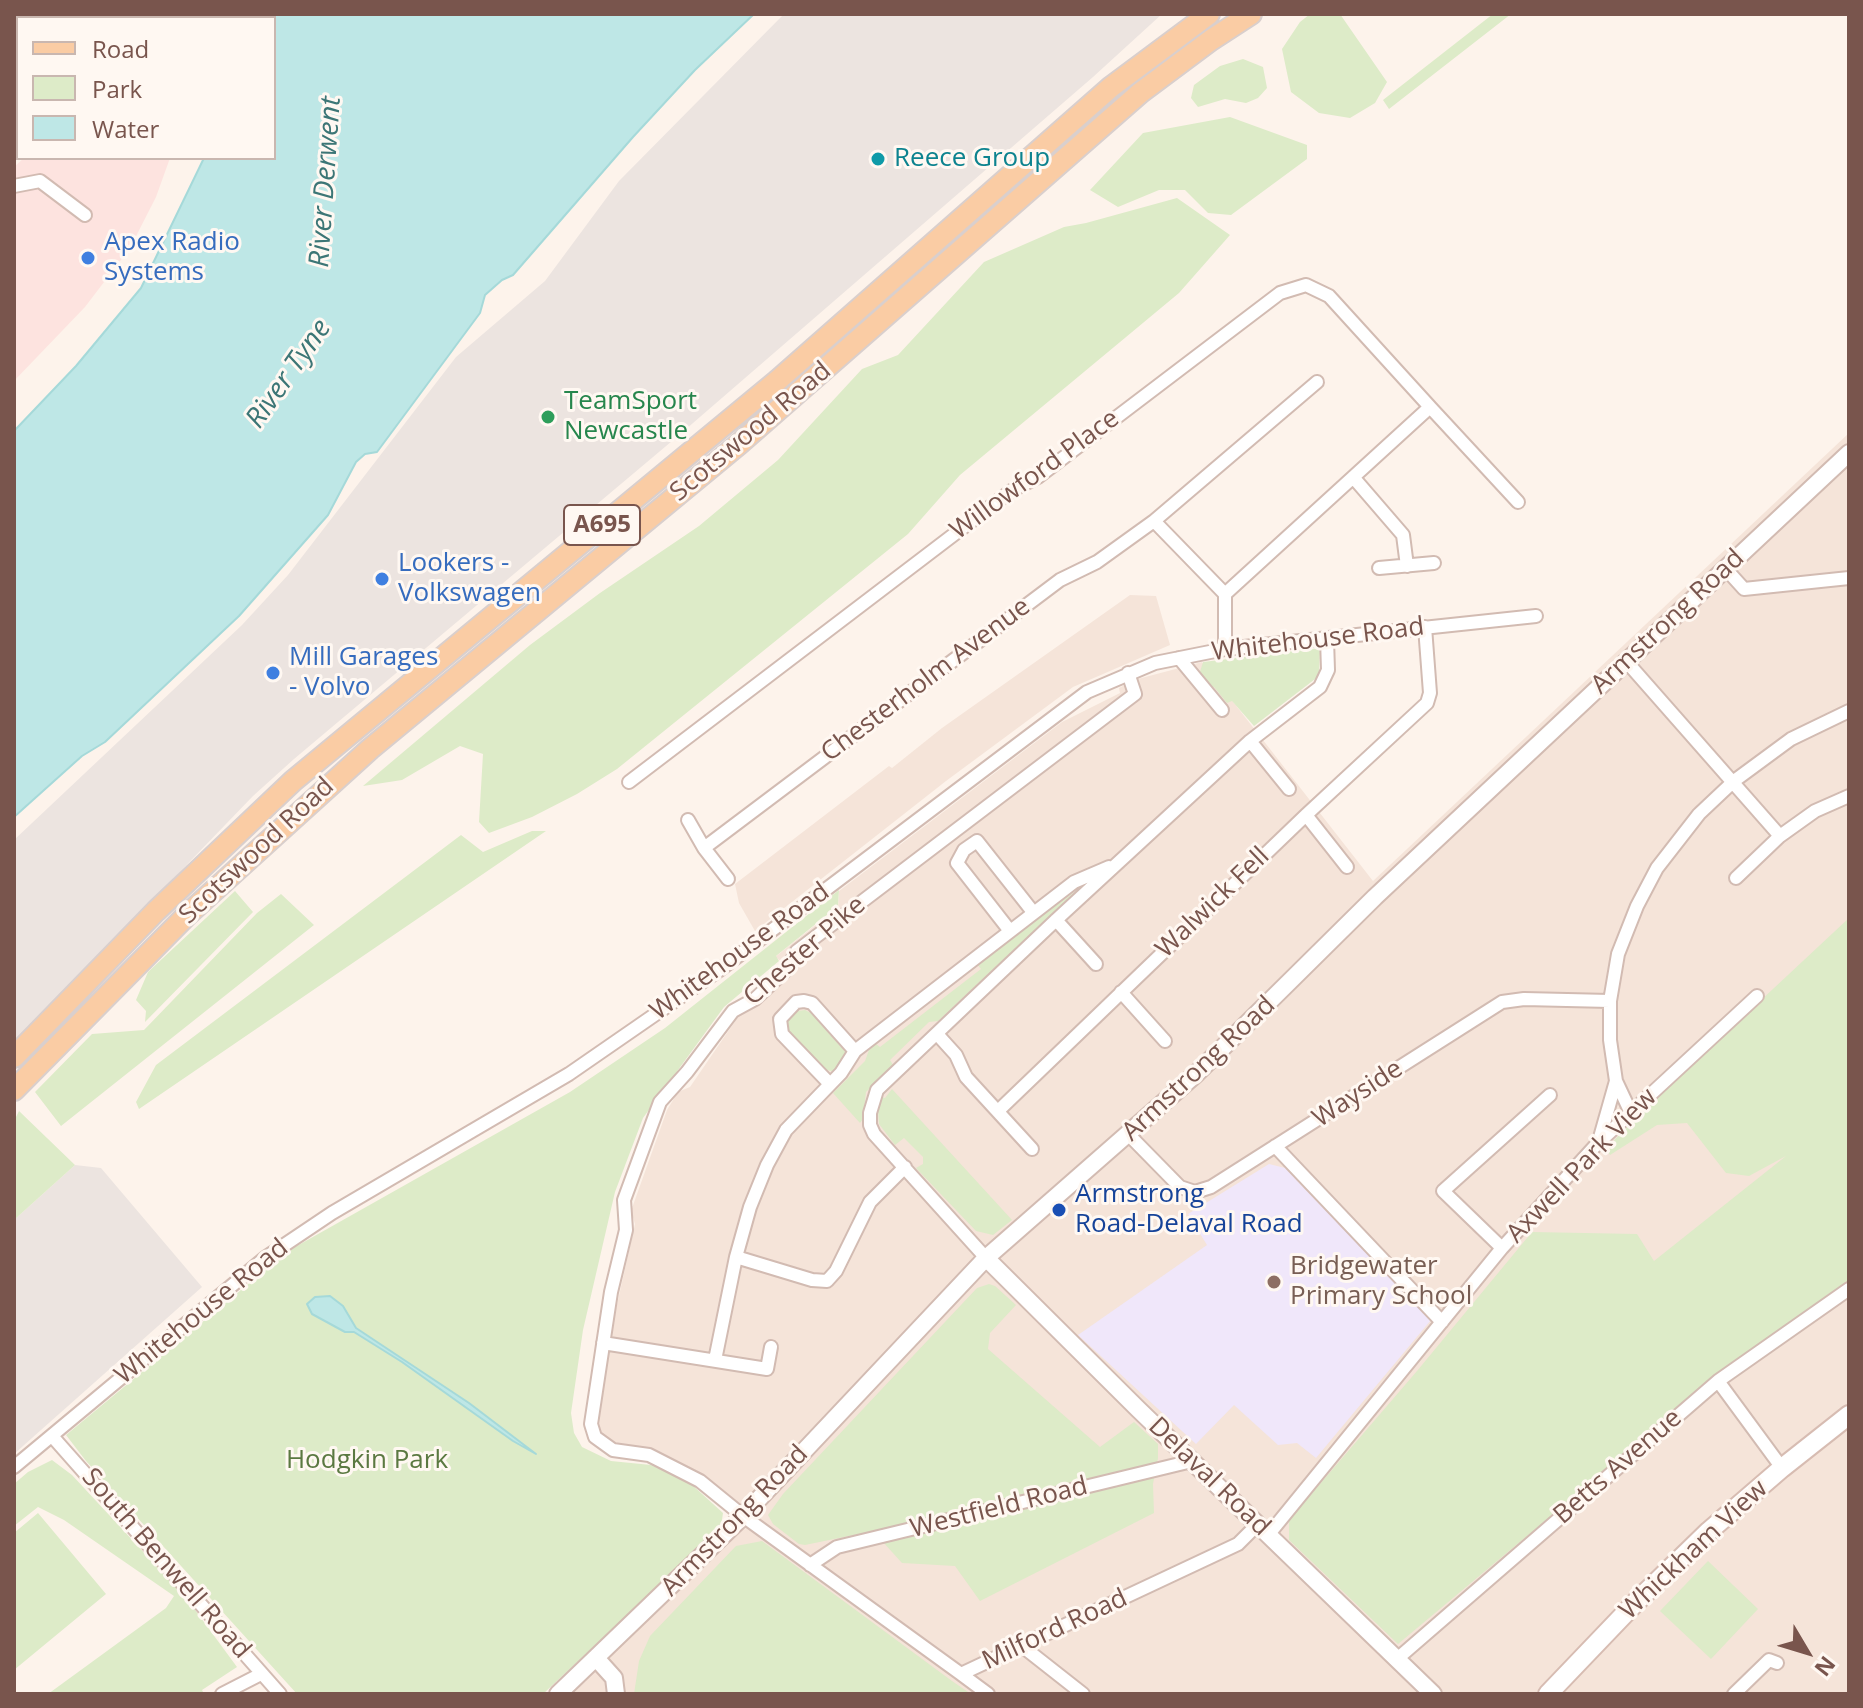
<!DOCTYPE html>
<html>
<head>
<meta charset="utf-8">
<style>
	body { margin:0 }
	#map { position:relative; width:1863px; height:1708px; overflow:hidden; background:#fdf3eb; font-family:"Open Sans",sans-serif }
	canvas { display:block }
	.frame { position:absolute; inset:0; border:16px solid #79554d; pointer-events:none }
	.legend { position:absolute; left:16px; top:16px; width:260px; height:144px; box-sizing:border-box; background:#fff8f2; border:2px solid #c9b7b0; margin:0; padding:10px 14px; list-style:none; font-size:24px; color:#79554d }
	.legend li { display:flex; align-items:center; gap:16px; height:40px }
	.legend b { width:40px; border:2px solid #c9b7b0 }
	.north { position:absolute; left:1767px; top:1612px; width:80px; height:80px; -webkit-text-stroke:6px #fff8f2; paint-order:stroke; rotate:128deg; font-size:22px; font-weight:700; line-height:32px; text-align:center; color:#79554d }
	.north::after { content:''; display:block; margin:auto; width:28px; height:36px; background:#79554d; clip-path:polygon(50% 0,100% 100%,50% 72%,0 100%) }
</style>
</head>
<body>
<div id="map">
<canvas width="1863" height="1708"></canvas>
<div class="frame"></div>
<ul class="legend">
<li><b style="height:10px;background:#facca4"></b>Road</li>
<li><b style="height:22px;background:#ddebc8"></b>Park</li>
<li><b style="height:22px;background:#bee7e6"></b>Water</li>
</ul>
<div class="north">N</div>
</div>
<script>
const ctx = document.querySelector('canvas').getContext('2d');
ctx.lineJoin = 'round';
function fillPath(path, color) { ctx.fillStyle = color; ctx.fill(path, 'evenodd'); }
const shape = rows => new Path2D(rows.map(r => 'M' + r).join(''));
function trace(path, color, width, dash) { ctx.strokeStyle = color; ctx.lineWidth = width; ctx.lineCap = dash ? 'butt' : 'round'; ctx.setLineDash(dash || []); ctx.stroke(path); }
function drawText(font, color, halo, rows, align = 'center') {
  ctx.font = font + ' "Open Sans",sans-serif'; ctx.lineWidth = 6; ctx.setLineDash([]); ctx.textBaseline = 'middle'; ctx.strokeStyle = halo; ctx.fillStyle = color; for (const [text, x, y, turn = 0] of rows) {
    ctx.save(); ctx.translate(x, y); ctx.rotate((+turn || 0) * Math.PI / 180); ctx.textAlign = isNaN(turn) ? turn : align; if (halo) ctx.strokeText(text, 0, 0); ctx.fillText(text, 0, 0); ctx.restore();
  }
}
fillPath(shape([
	[1849,433,1849,1694,559,1694,739,1512,703,1478,650,1449,615,1443,601,1437,597,1427,612,1327,635,1224,631,1211,667,1110,678,1092,690,1087,740,1014,750,1009,794,970,775,957,838,907,839,891,1062,722,1120,693,1119,688,1134,680,1202,662,1373,881],
	[1130,595,1156,596,1170,645,1073,687,946,781,755,931,739,903,735,884,889,766,892,768,942,728]
]), '#f5e4d9');
fillPath(shape([
	[24,158,170,158,156,197,130,248,85,307,14,381,14,167]
]), '#fde3df');
fillPath(shape([
	[784,14,1162,14,1093,77,678,436,294,759,253,796,14,1044,14,840,242,625,288,575,456,357,545,281,619,181],
	[75,1165,101,1168,202,1287,14,1454,14,1220]
]), '#ece4e0');
fillPath(shape([
	[1269,1164,1285,1168,1431,1320,1316,1458,1297,1443,1278,1445,1234,1405,1196,1444,1078,1335,1207,1245,1188,1214]
]), '#f0e7fa');
fillPath(shape([
	[153,14,230,14,230,18,149,18],
	[1310,14,1340,14,1387,82,1375,103,1350,118,1319,113,1291,92,1282,49,1300,22],
	[1493,14,1511,14,1389,109,1383,100],
	[18,50,18,111,14,115,14,52],
	[1243,59,1263,67,1267,88,1258,98,1246,103,1225,99,1198,107,1191,98,1194,85,1220,66],
	[1230,117,1307,145,1307,159,1231,215,1208,213,1185,190,1159,190,1118,207,1090,190,1143,133],
	[1177,198,1230,235,1179,293,960,475,908,534,617,769,577,794,532,817,489,833,479,822,483,754,460,746,402,780,363,786,530,645,600,593,699,526,778,460,862,369,898,355,984,262,1064,227,1086,223],
	[1320,648,1319,676,1254,726,1232,701,1227,703,1214,687,1208,686,1199,675,1203,662],
	[532,831,546,831,139,1109,136,1102,156,1065,461,835,483,852],
	[839,890,838,906,776,956,779,961,724,1007,643,1118,615,1192,583,1330,571,1413,574,1433,582,1447,611,1461,651,1465,690,1483,723,1513,721,1527,543,1694,297,1694,86,1461,66,1435,288,1251,570,1092,665,1028],
	[1077,890,938,1021,929,1022,890,1060,893,1065,866,1092,863,1119,860,1123,833,1093,865,1061,869,1050,876,1044,880,1047,981,969,977,964],
	[235,891,253,912,145,1022,146,1011,136,1000,148,972],
	[281,894,314,925,61,1126,35,1092,92,1034,144,1030,257,913],
	[1849,918,1849,1281,1718,1376,1398,1644,1289,1540,1289,1520,1417,1371,1532,1232,1637,1234,1654,1261,1786,1156,1749,1176,1726,1173,1687,1123,1657,1125,1610,1155,1606,1149,1637,1116],
	[805,1010,811,1013,848,1055,835,1072,823,1069,786,1030,785,1024,798,1011],
	[892,1089,1012,1220,993,1235,976,1231,916,1168,923,1164,923,1157,904,1138,895,1145,879,1124,878,1110,882,1097,885,1098],
	[19,1111,75,1165,14,1220,14,1121],
	[989,1284,995,1286,1016,1305,990,1333,988,1349,1100,1447,1134,1422,1158,1444,1158,1458,1153,1484,1154,1513,980,1601,955,1566,902,1563,873,1531,805,1545,799,1544,773,1524,768,1515,783,1494,977,1288],
	[52,1460,72,1475,187,1599,237,1667,202,1690,204,1694,48,1694,166,1608,174,1596,64,1520,38,1507,14,1526,14,1484,28,1472],
	[38,1513,106,1594,14,1670,14,1533],
	[762,1541,952,1681,971,1694,634,1694,639,1661,650,1636,736,1546],
	[1708,1561,1758,1609,1711,1659,1660,1611]
]), '#ddebc8');
const water = shape([
	[244,14,754,14,695,70,633,137,513,275,502,280,485,295,480,313,377,452,365,454,356,462,328,515,239,616,105,742,82,756,14,817,14,431,76,366,141,288,204,158,274,158,274,18,243,18,244,14],
	[330,1296,343,1306,356,1328,469,1403,536,1454,513,1441,402,1362,354,1332,345,1332,312,1314,307,1304,315,1297,330,1296]
]);
fillPath(water, '#bee7e6');
trace(water, '#a5d9d9', 2);
const minor = shape([
	[14,186,40,181,85,215],
	[1353,477,1403,535,1407,566],
	[1379,568,1434,563],
	[1725,568,1744,589,1849,578],
	[1225,594,1430,407,1518,502],
	[1225,649,1225,594,1154,521,1317,382],
	[1179,658,1222,710],
	[1626,661,1780,836],
	[1128,673,1135,694,797,951,787,969,755,999,733,1011,687,1072,660,1102,624,1200,626,1230,611,1292,591,1424,595,1437,613,1450,649,1455,700,1481,743,1516,961,1674,1238,1544,1258,1524],
	[1250,741,1289,789],
	[629,782,1011,491,1038,477,1280,293,1306,285,1329,296,1430,407],
	[1306,815,1347,867],
	[688,820,704,848,728,879],
	[704,848,1060,580,1097,562,1154,521],
	[1736,878,1780,836,1815,811,1849,796],
	[1056,920,1096,964],
	[1010,931,957,863,964,850,977,841,1033,912],
	[1121,992,1165,1041],
	[937,1034,956,1055,966,1077,1032,1149],
	[855,1051,1074,882,1109,867],
	[1616,1081,1631,1113],
	[998,1111,1306,815,1427,703,1430,693,1425,627],
	[1129,1135,1180,1187,1195,1192,1211,1187,1502,1002,1524,999,1610,1001],
	[1599,1141,1616,1081,1610,1040,1610,1001,1618,954,1637,906,1657,868,1699,814,1734,781,1791,739,1849,711],
	[1275,1146,1442,1322],
	[1502,1248,1443,1191,1550,1095],
	[736,1257,812,1280,827,1281,836,1271,870,1202,905,1167],
	[986,1258,874,1134,870,1125,870,1113,877,1090,1056,920,1250,741,1320,687,1328,670,1327,639],
	[603,1343,767,1369,771,1347],
	[715,1360,736,1257,750,1207,767,1165,786,1130,841,1073,855,1051,812,1003,804,1001,796,1002,780,1019,782,1034,829,1083],
	[1718,1381,1782,1468],
	[52,1436,280,1694],
	[14,1467,265,1258,332,1213,569,1074,718,971,1087,692,1155,663,1225,649,1536,616],
	[1269,1534,1502,1248,1597,1144,1757,996],
	[810,1565,837,1547,1192,1461],
	[1022,1646,1083,1694],
	[1397,1659,1718,1381,1849,1289],
	[961,1674,988,1694],
	[222,1694,261,1674],
	[1734,1694,1769,1660,1777,1663]
]);
const tertiary = shape([
	[986,1258,1138,1409,1433,1694],
	[596,1658,614,1678,616,1694],
	[558,1694,739,1520,986,1258,1196,1074,1375,897,1849,453]
]);
const secondary = shape([
	[1548,1694,1636,1602,1709,1531,1782,1468,1849,1415]
]);
const primary = shape([
	[14,14,15,14],
	[38,18,43,14],
	[14,36,18,33],
	[14,1057,156,911,293,781,777,381,1111,87,1209,14],
	[14,1090,187,915,370,749,739,444,1140,93,1211,40,1251,14]
]);
trace(minor, '#d2bbb2', 16);
trace(tertiary, '#d2bbb2', 20);
trace(secondary, '#d7bcb2', 22);
trace(primary, '#d9cfcd', 24);
trace(minor, '#fff', 12);
trace(tertiary, '#fff', 16);
trace(secondary, '#fff', 18);
trace(primary, '#facca4', 20);
trace(shape([
	[126,18,130,14],
	[14,125,18,122]
]), '#b4a7c8', 4, [12, 8]);
for (const [x, y, r, color] of [
	[878,159,8,"#0f9aa8"],
	[88,258,8,"#3f7fe0"],
	[548,417,8,"#2e9e5b"],
	[382,579,8,"#3f7fe0"],
	[273,673,8,"#3f7fe0"],
	[1059,1210,8,"#1a4fb4"],
	[1274,1282,8,"#8d6e63"]
]) { const dot = new Path2D(); dot.arc(x, y, r, 0, 2 * Math.PI); ctx.fillStyle = color; ctx.fill(dot); trace(dot, '#fff8f2', 3); }
for (const [x, y, w] of [
	[602,525,76]
]) { const box = new Path2D(); box.roundRect(x - w / 2, y - 20, w, 40, 6); ctx.fillStyle = '#fff8f2'; ctx.fill(box); trace(box, '#79554d', 2); }
drawText('bold 24px', '#79554d', null, [
	["A695",602,525]
]);
drawText('26px', '#0d838f', '#fff8f2', [
	["Reece Group",894,159]
], 'left');
drawText('26px', '#366cbe', '#fff8f2', [
	["Apex Radio",104,243],
	["Systems",104,273],
	["Lookers -",398,564],
	["Volkswagen",398,594],
	["Mill Garages",289,658],
	["- Volvo",289,688]
], 'left');
drawText('26px', '#27864d', '#fff8f2', [
	["TeamSport",564,402],
	["Newcastle",564,432]
], 'left');
drawText('26px', '#79554d', '#fff8f2', [
	["Scotswood Road",751,432,-40],
	["Willowford Place",1035,475,-36],
	["Armstrong Road",1668,622,-43],
	["Whitehouse Road",1318,640,-7],
	["Chesterholm Avenue",926,680,-37],
	["Scotswood Road",257,851,-43],
	["Walwick Fell",1213,903,-44],
	["Chester Pike",805,951,-41],
	["Whitehouse Road",740,952,-36],
	["Armstrong Road",1199,1069,-43],
	["Wayside",1358,1094,-33],
	["Axwell Park View",1582,1166,-46],
	["Whitehouse Road",202,1312,-39],
	["Betts Avenue",1618,1467,-41],
	["Delaval Road",1209,1477,44],
	["Westfield Road",999,1508,-14],
	["Armstrong Road",735,1521,-46],
	["Whickham View",1694,1550,-43],
	["South Benwell Road",166,1564,49],
	["Milford Road",1055,1630,-25]
]);
drawText('26px', '#164399', '#fff8f2', [
	["Armstrong",1075,1195],
	["Road-Delaval Road",1075,1225]
], 'left');
drawText('26px', '#785e54', '#fff8f2', [
	["Bridgewater",1290,1267],
	["Primary School",1290,1297]
], 'left');
drawText('26px', '#5b7941', '#fff8f2', [
	["Hodgkin Park",367,1461]
]);
drawText('italic 28px', '#3c7676', '#fff8f2', [
	["River Derwent",326,182,-86],
	["River Tyne",289,374,-55]
]);
</script>
</body>
</html>
